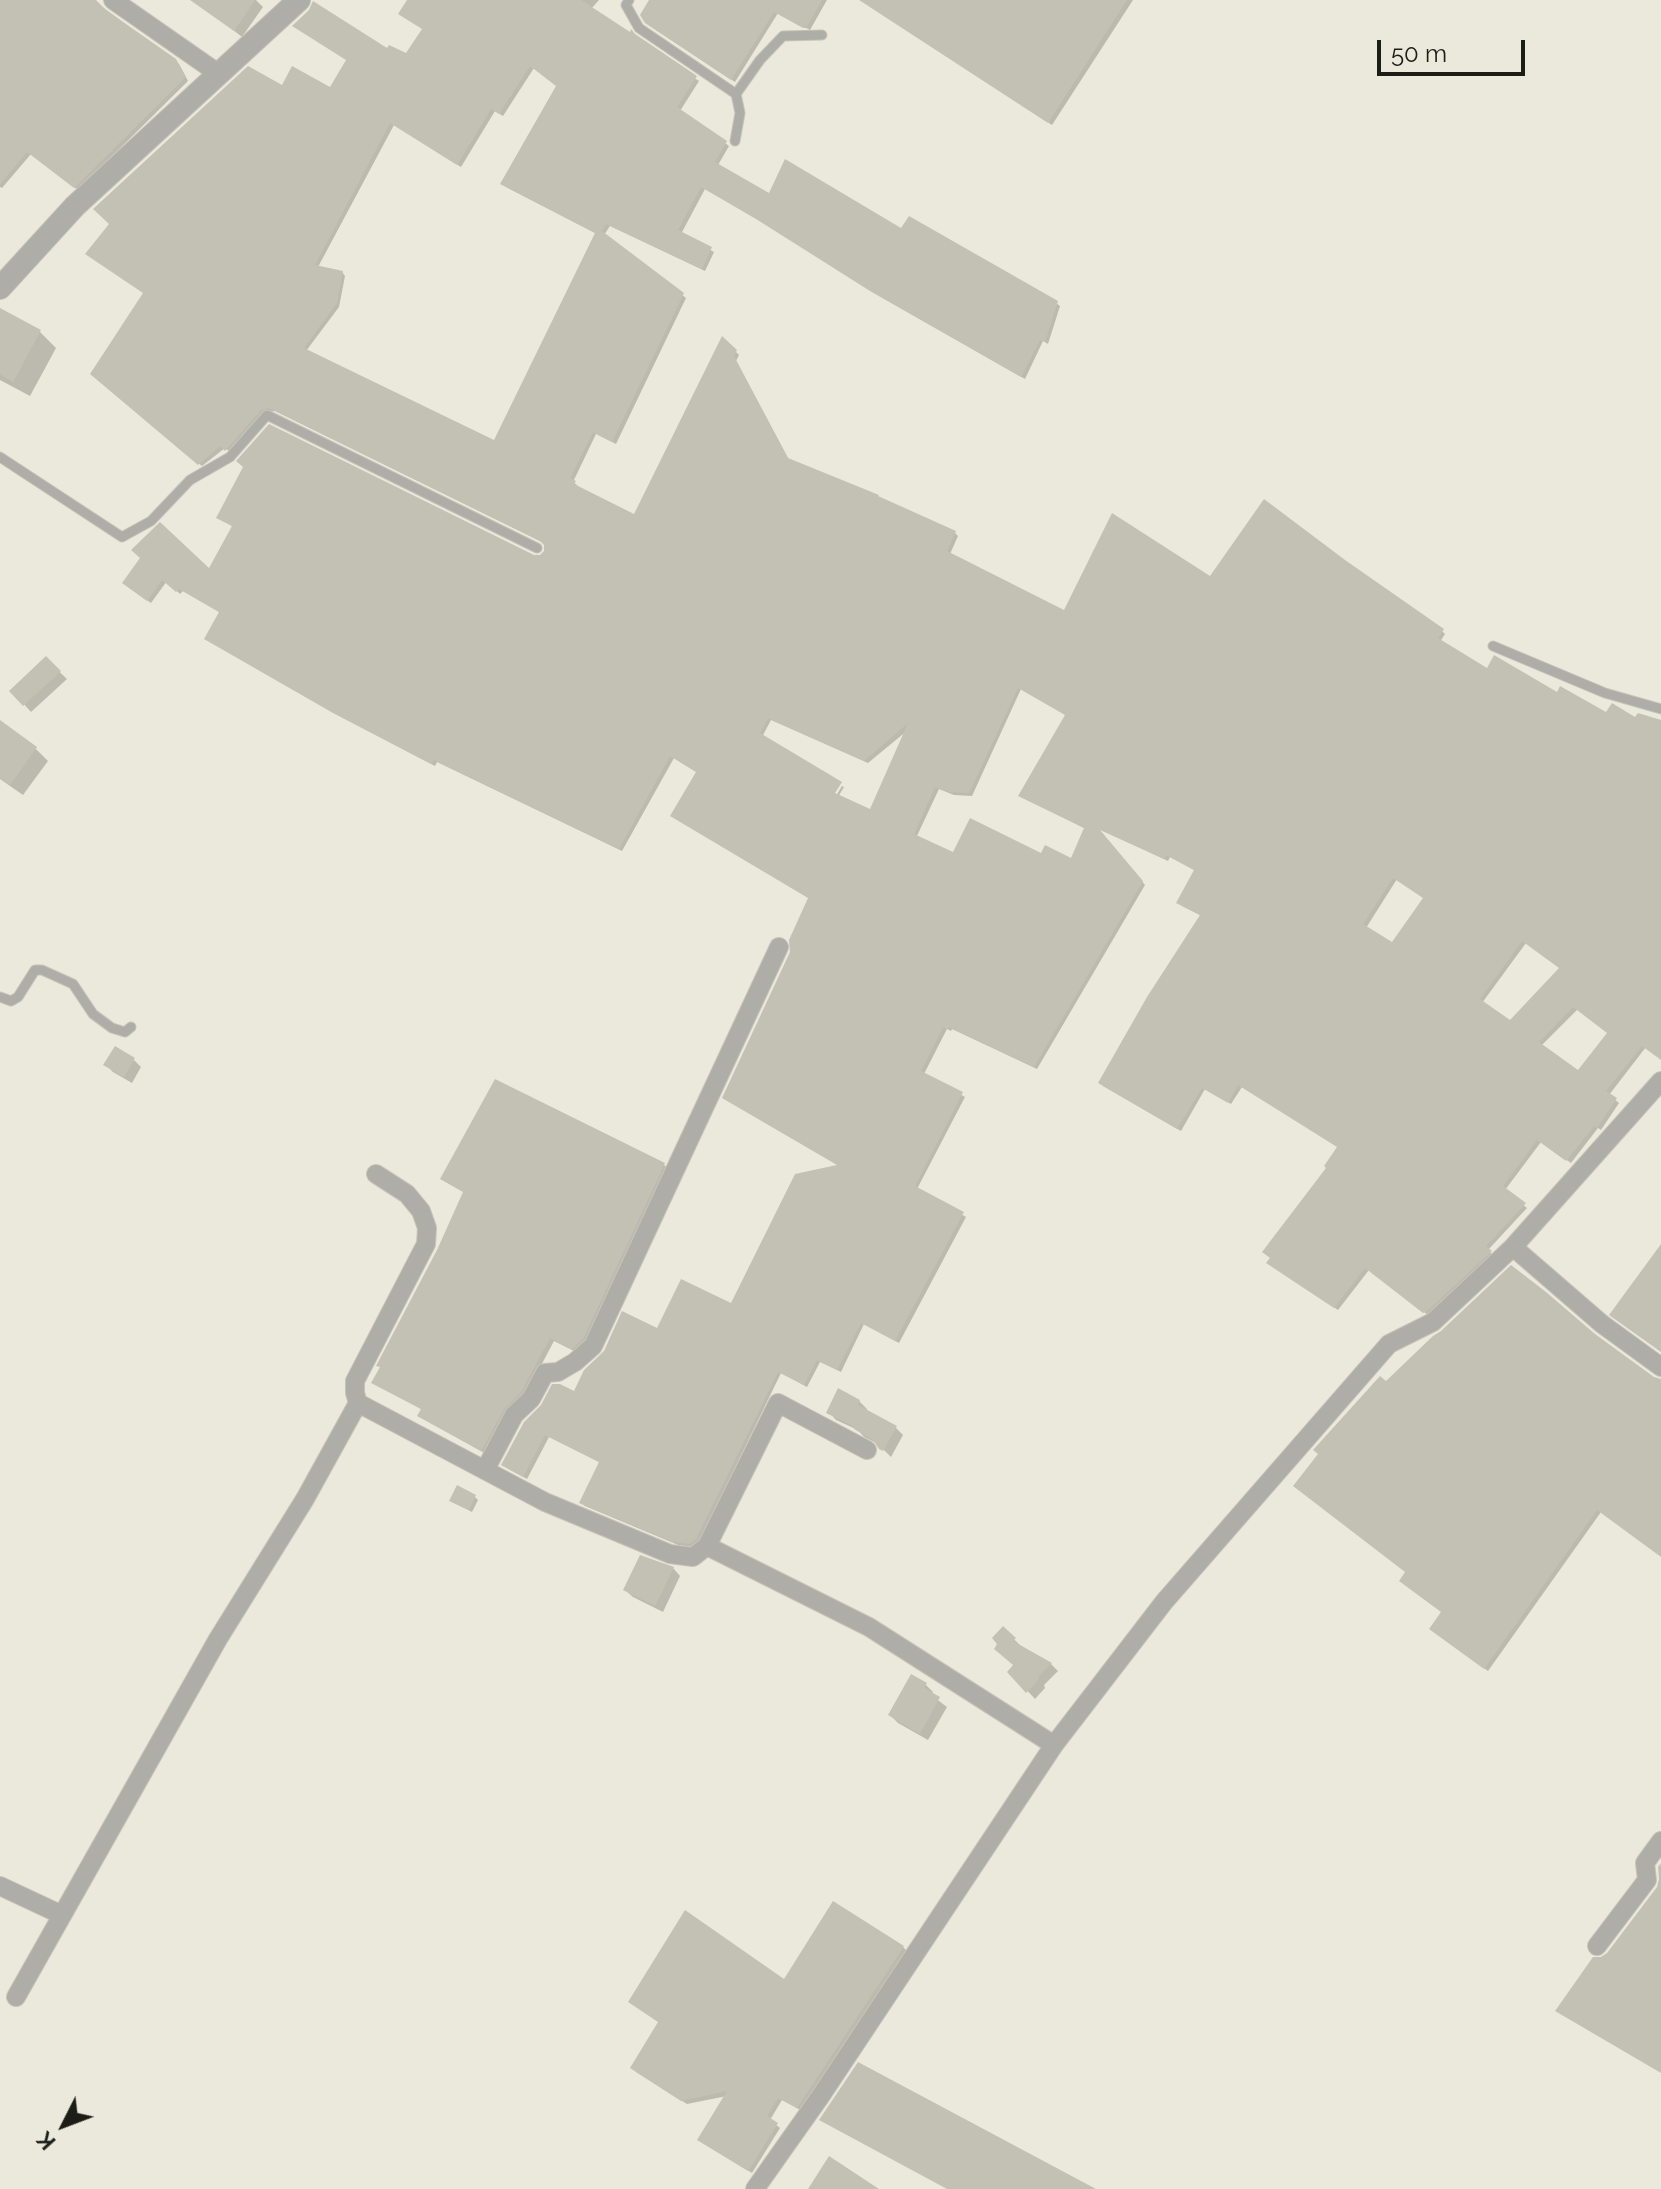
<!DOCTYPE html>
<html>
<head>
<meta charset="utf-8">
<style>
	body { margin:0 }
	#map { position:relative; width:1661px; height:2189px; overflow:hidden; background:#ebe9db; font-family:Raleway,sans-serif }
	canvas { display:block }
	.north { position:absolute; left:24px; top:2085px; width:80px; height:80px; -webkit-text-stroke:6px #ebe9db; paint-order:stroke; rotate:228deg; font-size:22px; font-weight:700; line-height:32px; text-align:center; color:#1d1d18 }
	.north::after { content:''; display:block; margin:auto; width:28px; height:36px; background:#1d1d18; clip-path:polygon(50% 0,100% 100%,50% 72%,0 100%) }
	.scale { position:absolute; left:1377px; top:40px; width:148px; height:36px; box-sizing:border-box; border:4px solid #1d1d18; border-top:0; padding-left:10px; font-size:24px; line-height:28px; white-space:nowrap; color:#1d1d18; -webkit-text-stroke:6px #ebe9db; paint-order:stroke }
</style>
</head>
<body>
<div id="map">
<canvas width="1661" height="2189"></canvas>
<div class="north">K</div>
<div class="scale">50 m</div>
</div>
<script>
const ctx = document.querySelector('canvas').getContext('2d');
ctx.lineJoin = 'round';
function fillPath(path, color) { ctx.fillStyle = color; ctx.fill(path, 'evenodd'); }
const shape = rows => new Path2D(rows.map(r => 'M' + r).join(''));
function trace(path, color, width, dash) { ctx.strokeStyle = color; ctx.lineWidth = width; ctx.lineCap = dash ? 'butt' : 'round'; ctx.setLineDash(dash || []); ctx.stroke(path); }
fillPath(shape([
	[0,0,93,0,179,64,188,81,78,190,31,154,2,188,0,187],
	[210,0,256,0,263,7,242,37,205,8],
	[410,0,599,0,591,9,699,81,680,111,729,146,718,165,770,196,902,231,1056,303,1060,306,1048,344,1043,341,1025,379,876,294,762,221,705,189,681,234,714,252,705,271,610,226,604,235,686,298,616,444,596,434,573,482,578,486,577,488,635,517,723,339,739,355,736,361,789,460,955,533,958,536,950,554,1065,613,1210,578,1442,631,1445,634,1440,642,1487,670,1558,694,1607,715,1661,722,1661,1059,1646,1047,1609,1095,1619,1103,1601,1130,1598,1128,1571,1163,1541,1142,1505,1190,1527,1208,1488,1250,1493,1255,1428,1315,1369,1270,1338,1310,1272,1266,1339,1147,1242,1087,1231,1104,1205,1089,1181,1131,1103,1086,1202,916,1182,906,1196,871,1170,857,1168,861,1098,828,1145,885,1037,1069,952,1029,951,1031,947,1029,924,1074,965,1097,917,1189,966,1217,899,1343,864,1324,841,1372,820,1362,807,1387,781,1373,699,1542,693,1547,678,1545,585,1506,581,1503,601,1463,549,1437,527,1479,507,1468,574,1394,657,1331,732,1306,841,1166,792,952,810,899,698,773,674,758,622,851,437,762,435,766,338,715,221,613,183,591,180,594,167,581,151,603,127,586,209,571,234,527,218,518,541,557,546,551,546,544,275,411,265,413,230,452,225,448,202,466,92,374,283,88,330,90,388,51,407,56,424,30],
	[534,68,558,86,506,187,597,234,494,443,306,351,339,307,345,276,342,272,318,267,394,125,461,167,495,111,503,116],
	[1021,689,1067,715,1021,796,1086,829,1072,860,954,855,916,838,939,789,954,795,972,796],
	[771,720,868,763,908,730,871,811,838,797,844,787,842,786,832,803,828,801,762,737],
	[1397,879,1425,899,1392,944,1366,928],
	[1526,943,1561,969,1510,1023,1482,1003],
	[1578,1009,1609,1033,1578,1073,1541,1046],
	[652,0,827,0,810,30,778,13,735,82,650,26],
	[860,0,1133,0,1052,125],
	[0,310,40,332,56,348,30,396,0,380],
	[46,659,67,679,31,712,12,691],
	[6,727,36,749,48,761,23,795,0,779,0,736],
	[134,1060,141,1067,132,1083,113,1072,106,1065],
	[664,1165,668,1168,587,1343,576,1352,554,1341,525,1396,486,1454,424,1419,423,1410,374,1383,465,1193],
	[1593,1335,1653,1378,1661,1381,1661,1556,1601,1512,1488,1671,1435,1632,1444,1612,1408,1573,1386,1384],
	[859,1401,867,1409,866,1411,895,1427,903,1435,891,1457,878,1444,864,1437,858,1430,836,1420,829,1412],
	[475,1497,478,1500,472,1512,454,1503],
	[673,1568,680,1576,663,1612,633,1597,625,1590],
	[1003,1629,1022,1647,1021,1648,1051,1664,1058,1671,1044,1685,1045,1688,1035,1699,1010,1672,1016,1665],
	[925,1684,933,1692,931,1695,947,1707,928,1740,898,1723,890,1715],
	[903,1947,907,1951,802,2111,782,2100,770,2120,780,2128,752,2173,704,2143,727,2096,687,2104,636,2072,785,1982]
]), '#0003');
fillPath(shape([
	[0,0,96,0,106,10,176,59,186,77,74,188,27,152,0,184],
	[190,0,255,0,234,31],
	[407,0,581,0,630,32,631,29,635,34,697,76,677,107,727,141,715,162,769,193,785,159,901,228,909,216,1058,301,1045,342,1040,340,1021,377,870,291,756,219,701,187,678,230,712,247,702,269,606,224,602,231,684,293,612,442,593,432,570,478,576,481,574,484,634,514,722,336,737,350,734,356,788,458,879,495,878,496,956,531,947,551,1064,610,1112,513,1210,576,1264,499,1345,560,1444,629,1438,638,1487,668,1494,655,1557,692,1560,686,1606,712,1612,703,1635,717,1638,713,1661,720,1661,1060,1642,1046,1606,1091,1617,1098,1597,1128,1594,1126,1566,1161,1537,1140,1503,1186,1526,1203,1486,1246,1492,1251,1426,1312,1423,1313,1365,1268,1334,1308,1266,1263,1270,1258,1262,1252,1326,1168,1324,1166,1337,1147,1238,1085,1228,1103,1202,1088,1177,1129,1098,1083,1147,997,1200,915,1176,903,1194,870,1166,855,1164,859,1100,830,1143,881,1034,1067,949,1027,948,1029,943,1027,921,1071,963,1092,915,1186,964,1212,895,1341,861,1323,837,1370,817,1360,804,1385,778,1372,696,1539,690,1544,673,1542,579,1503,599,1462,545,1435,523,1477,501,1465,524,1422,541,1405,552,1384,560,1384,574,1391,584,1370,604,1351,622,1311,657,1328,681,1279,731,1303,795,1174,837,1165,722,1098,790,952,789,940,808,898,670,816,696,772,670,756,619,849,434,760,431,764,333,713,204,639,219,612,179,589,176,592,162,580,147,601,122,583,140,558,131,550,160,522,209,568,232,526,216,518,243,467,236,461,269,424,534,555,540,555,544,551,544,545,540,541,269,408,261,410,225,451,220,446,198,465,90,374,143,293,85,254,109,224,93,209,248,66,282,85,292,66,330,87,346,60,292,26,309,10,313,1,387,48,389,45,406,53,422,29,398,14],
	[530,66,556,86,500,184,595,233,494,440,304,348,337,303,343,271,315,265,390,123,457,165,491,109,499,114],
	[1018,688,1065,715,1018,796,1084,828,1071,858,1045,845,1041,853,970,818,953,852,914,834,935,787,949,792,969,793],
	[768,718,864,761,908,723,870,809,835,793,842,782,760,733],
	[1393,878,1423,898,1392,942,1363,924],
	[1522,941,1559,968,1510,1020,1480,999],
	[1573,1007,1607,1033,1578,1070,1539,1042],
	[649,0,822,0,806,28,803,28,774,12,731,80,645,23,640,15],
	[859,0,1127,0,1048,123],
	[0,308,41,330,13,382,0,374],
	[46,656,61,671,23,706,9,691],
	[0,720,37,747,10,785,0,778],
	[115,1046,135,1058,124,1077,103,1065],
	[495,1079,665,1163,583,1339,572,1349,550,1338,521,1392,504,1409,481,1451,417,1416,421,1409,371,1383,380,1367,376,1366,437,1250,463,1192,440,1179],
	[1661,1244,1661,1352,1609,1315],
	[1511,1265,1546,1292,1595,1334,1654,1377,1661,1379,1661,1557,1597,1510,1484,1669,1429,1629,1441,1612,1399,1581,1405,1572,1293,1486,1318,1454,1313,1450,1380,1376,1386,1381,1433,1336,1441,1331],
	[838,1388,860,1400,858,1405,897,1426,883,1451,879,1449,873,1440,854,1429,855,1427,826,1413],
	[457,1485,476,1495,469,1510,449,1501],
	[640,1555,674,1567,655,1606,623,1590],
	[1003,1626,1016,1638,1013,1641,1052,1663,1038,1677,1039,1679,1026,1693,1007,1672,1013,1665,994,1649,997,1644,992,1638],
	[911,1674,927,1683,924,1688,940,1697,920,1734,888,1715],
	[1661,1863,1661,2073,1555,2011,1593,1957,1601,1957,1607,1953,1657,1887,1659,1879,1658,1867],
	[833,1901,904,1946,797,2108,778,2098,767,2116,778,2123,748,2171,697,2140,727,2091,681,2101,630,2068,658,2022,628,2002,685,1910,784,1979],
	[858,2062,1096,2189,947,2189,819,2120],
	[829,2156,879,2189,808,2189]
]), '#c3c1b3');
const service = shape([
	[629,0,626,5,639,28,736,94,760,60,783,36,822,35],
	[735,141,740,113,736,94],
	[0,457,122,537,151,521,190,480,230,457,267,415,537,548],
	[1493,646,1605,693,1661,709],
	[0,997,11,1001,18,997,35,970,42,970,73,984,93,1014,112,1028,125,1032,131,1027]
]);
const minor = shape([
	[113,0,219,74],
	[1513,1247,1602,1324,1661,1367],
	[358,1403,355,1393,355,1381,426,1244,427,1228,421,1211,407,1194,376,1174],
	[485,1470,514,1415,531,1399,545,1373,558,1372,575,1362,593,1346,779,947],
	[707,1546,778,1403,867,1450],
	[0,1886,62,1915],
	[1597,1946,1647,1880,1645,1863,1661,1841],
	[16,1997,218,1639,305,1499,358,1403,545,1502,670,1554,693,1557,707,1546,869,1627,1054,1745],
	[755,2189,820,2097,1054,1745,1164,1602,1389,1344,1433,1322,1513,1247,1661,1081]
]);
const tertiary = shape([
	[0,288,75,206,299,0]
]);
trace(service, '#c6c4b8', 11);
trace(minor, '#c6c4b8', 20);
trace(tertiary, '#c6c4b8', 24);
trace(service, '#aeada7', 9);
trace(minor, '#aeada7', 18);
trace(tertiary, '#aeada7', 22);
</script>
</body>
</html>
